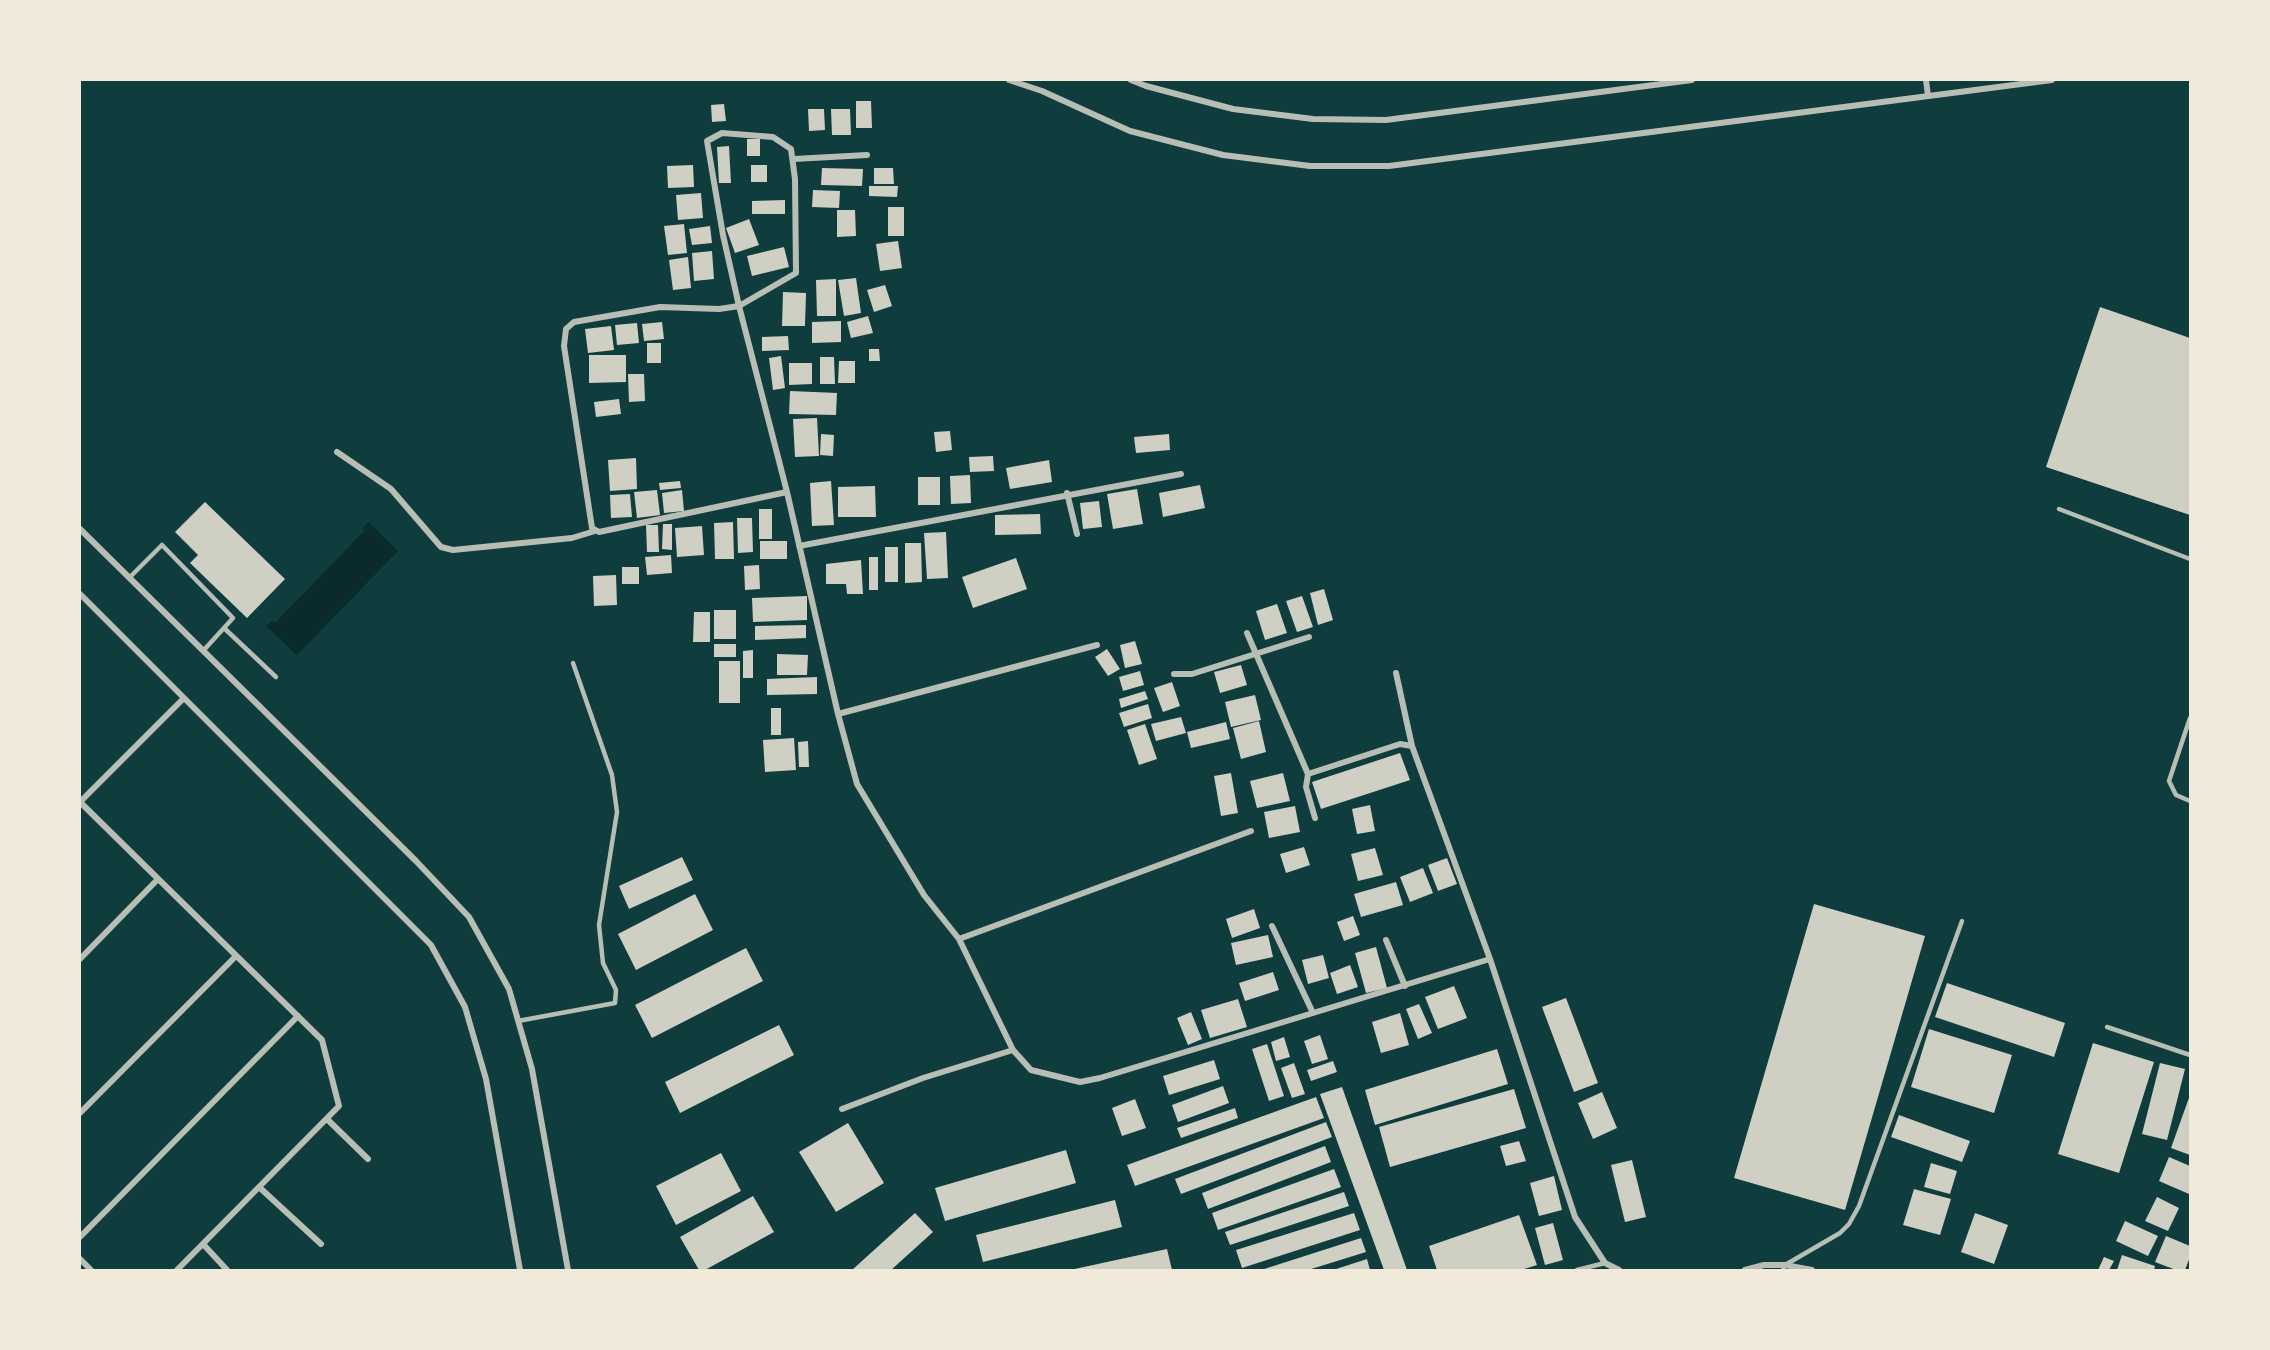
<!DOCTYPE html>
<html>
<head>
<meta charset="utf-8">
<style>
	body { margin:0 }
	#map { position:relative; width:2270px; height:1350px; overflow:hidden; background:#0f3d3e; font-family:"Times New Roman",serif }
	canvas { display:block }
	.frame { position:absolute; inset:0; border:81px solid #f1e9da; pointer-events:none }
</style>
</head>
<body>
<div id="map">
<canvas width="2270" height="1350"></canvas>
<div class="frame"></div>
</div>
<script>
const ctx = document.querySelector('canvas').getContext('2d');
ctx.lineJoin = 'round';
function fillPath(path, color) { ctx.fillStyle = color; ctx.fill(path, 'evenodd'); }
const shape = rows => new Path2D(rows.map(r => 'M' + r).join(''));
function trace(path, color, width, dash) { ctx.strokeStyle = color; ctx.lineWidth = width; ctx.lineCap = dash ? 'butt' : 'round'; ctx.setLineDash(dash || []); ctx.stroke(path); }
fillPath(shape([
	[368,522,398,551,297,655,266,626,272,620,275,623,365,530,363,528]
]), '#0a2a2b');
fillPath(shape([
	[856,101,871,101,872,128,856,128],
	[724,104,726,121,712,122,711,105],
	[808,109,824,109,825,130,809,131],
	[831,109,850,109,851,135,832,135],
	[747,139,760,139,760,156,747,156],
	[729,146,731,183,719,183,717,147],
	[693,165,694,187,668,188,667,166],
	[751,165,767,165,767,182,751,182],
	[822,168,863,169,862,186,821,185],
	[874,168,893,168,894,184,874,184],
	[869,186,898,186,897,197,869,196],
	[813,190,840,191,839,208,812,207],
	[701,193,703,218,678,220,676,195],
	[785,200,785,214,752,214,752,201],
	[888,207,904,207,904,236,888,236],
	[837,210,855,210,856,236,837,237],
	[749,219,759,245,735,253,726,228],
	[684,224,687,253,668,255,664,226],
	[710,226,712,243,692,245,689,229],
	[898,241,902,268,880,271,876,244],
	[784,247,789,267,752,276,747,256],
	[712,251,714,279,694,281,692,253],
	[688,257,691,288,673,290,669,260],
	[856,278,861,313,844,316,838,280],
	[836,279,836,316,817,316,816,280],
	[885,285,892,306,874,312,867,290],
	[783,292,806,293,805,326,782,326],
	[2100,307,2190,338,2190,515,2046,467],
	[868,316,873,333,851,338,847,322],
	[841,321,841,342,812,343,812,322],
	[662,322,664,339,644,341,642,324],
	[637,323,639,343,617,345,615,325],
	[611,326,614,350,588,353,585,329],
	[788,336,789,350,762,351,762,337],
	[647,343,661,343,661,363,647,363],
	[869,349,879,349,880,361,869,361],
	[589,355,626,355,626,382,589,383],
	[781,356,785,388,773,390,769,358],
	[820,357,834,357,835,384,820,384],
	[839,361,855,361,855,383,838,383],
	[789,363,812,363,812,384,789,385],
	[628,374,644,374,645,401,629,402],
	[790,391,837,393,836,415,789,414],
	[619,399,621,414,596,417,594,402],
	[817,418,819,456,795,457,793,419],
	[950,431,952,450,936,452,934,432],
	[821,434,834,435,833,456,820,455],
	[1169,434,1170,450,1136,453,1134,437],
	[993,456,994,471,970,472,969,457],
	[636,458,637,489,610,491,608,460],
	[1049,460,1052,482,1010,489,1006,468],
	[970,475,971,503,951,504,950,476],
	[918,477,940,477,940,505,918,505],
	[680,481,681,488,660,490,659,483],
	[831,481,834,525,812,526,810,483],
	[1200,485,1205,508,1163,517,1159,493],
	[875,486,876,517,838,517,838,487],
	[1137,489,1143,524,1113,529,1107,494],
	[657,490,660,515,637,518,634,492],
	[682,490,684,511,664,513,662,493],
	[630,494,632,517,611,518,610,495],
	[1099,501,1102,527,1083,529,1080,503],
	[205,502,285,579,247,618,190,563,198,555,175,532],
	[759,509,772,509,772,539,759,539],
	[1040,514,1041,534,995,535,995,515],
	[737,518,752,518,753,552,738,553],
	[733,522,734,559,715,559,714,523],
	[663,524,672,524,672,550,662,549],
	[646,525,658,525,659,552,647,552],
	[702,526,704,555,677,557,675,528],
	[946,532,948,578,927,579,924,533],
	[760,541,787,541,787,559,760,559],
	[905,543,921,543,922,582,905,583],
	[885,547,898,547,898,582,885,582],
	[671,555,672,573,647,575,645,557],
	[869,557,878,557,878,590,869,590],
	[1016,558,1027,589,973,608,962,577],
	[861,560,863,594,847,594,846,584,826,584,826,564],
	[759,565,760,589,745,590,744,566],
	[622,567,639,567,639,584,622,584],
	[616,575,617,605,594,606,593,576],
	[1324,589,1333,620,1318,625,1310,593],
	[807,596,807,620,753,622,752,598],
	[1302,596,1313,627,1297,632,1286,601],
	[1277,604,1287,633,1265,640,1256,611],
	[714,610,736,610,736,639,714,639],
	[694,612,710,612,710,642,693,642],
	[806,625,806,638,755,640,755,626],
	[1135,641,1142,664,1125,668,1120,645],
	[714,644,736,644,736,657,714,657],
	[1107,649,1120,669,1108,676,1095,657],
	[753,650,753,678,743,678,743,651],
	[777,654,808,655,807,675,777,675],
	[719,661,740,661,740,703,719,703],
	[1241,665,1247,685,1220,693,1214,672],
	[1140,671,1144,685,1123,691,1119,677],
	[817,677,817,694,767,695,767,679],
	[1172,682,1180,706,1163,712,1154,688],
	[1145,691,1148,699,1121,708,1119,699],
	[1255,695,1261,720,1231,727,1225,702],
	[1148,704,1152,718,1124,727,1119,713],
	[771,708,781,708,781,735,771,735],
	[1181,717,1186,733,1156,741,1151,724],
	[1259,721,1266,752,1241,759,1233,728],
	[1226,722,1230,739,1191,748,1187,732],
	[1145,724,1157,759,1139,765,1127,730],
	[794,738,796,770,765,772,763,740],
	[808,741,809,767,799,767,798,742],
	[1400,753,1410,780,1321,809,1312,782],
	[1231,773,1238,813,1221,816,1214,776],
	[1283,773,1290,801,1257,808,1250,781],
	[1370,805,1375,831,1357,834,1352,809],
	[1295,806,1300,832,1269,838,1264,812],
	[1304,847,1310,865,1286,873,1280,854],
	[1375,848,1383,875,1358,881,1351,854],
	[682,857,693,880,629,909,619,886],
	[1447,858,1457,884,1438,891,1428,865],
	[1423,868,1433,893,1410,902,1400,877],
	[1396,882,1403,905,1361,917,1354,894],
	[695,894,713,930,636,970,618,934],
	[1814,904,1925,936,1845,1210,1734,1178],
	[1254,909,1260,928,1232,938,1226,919],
	[1353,916,1360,935,1344,941,1337,922],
	[1268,935,1273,957,1236,965,1231,943],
	[1376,947,1387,988,1366,993,1355,953],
	[746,948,763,981,652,1038,635,1005],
	[1323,955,1329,978,1308,984,1302,960],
	[1350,965,1358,987,1337,994,1330,973],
	[1273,972,1279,990,1245,1001,1239,983],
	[1947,983,2065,1023,2054,1057,1935,1017],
	[1454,986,1467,1018,1438,1029,1425,997],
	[1566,998,1598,1083,1574,1092,1542,1007],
	[1238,999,1247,1027,1210,1038,1201,1010],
	[1419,1004,1432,1033,1418,1039,1406,1009],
	[1191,1012,1202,1039,1188,1045,1177,1018],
	[1400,1013,1409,1045,1381,1053,1372,1022],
	[779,1025,794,1055,680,1113,665,1082],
	[1929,1029,2012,1055,1994,1113,1911,1087],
	[1320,1035,1328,1059,1312,1064,1304,1041],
	[1284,1037,1290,1057,1276,1061,1271,1042],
	[2093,1043,2154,1062,2119,1173,2058,1154],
	[1267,1044,1284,1096,1269,1101,1252,1049],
	[1497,1049,1508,1084,1375,1125,1365,1090],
	[1214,1060,1220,1079,1169,1095,1163,1076],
	[1333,1061,1337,1072,1311,1081,1307,1070],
	[1294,1063,1305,1094,1292,1098,1281,1068],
	[2160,1063,2185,1069,2167,1140,2142,1134],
	[1223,1086,1229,1103,1178,1122,1172,1105],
	[1342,1087,1407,1270,1384,1270,1320,1094],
	[1514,1089,1526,1128,1390,1167,1379,1127],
	[1602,1092,1617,1128,1593,1139,1578,1103],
	[2190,1095,2190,1155,2171,1148],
	[1316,1097,1324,1118,1135,1186,1127,1165],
	[1135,1099,1146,1128,1122,1136,1112,1108],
	[1235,1108,1238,1118,1181,1138,1177,1128],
	[1899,1115,1970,1141,1962,1162,1891,1137],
	[1326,1122,1332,1137,1181,1194,1175,1179],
	[848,1123,884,1183,836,1212,799,1152],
	[1519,1141,1526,1161,1506,1166,1500,1146],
	[1325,1146,1331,1162,1208,1209,1202,1193],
	[1066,1150,1076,1183,945,1221,935,1188],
	[721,1153,741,1191,676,1225,656,1186],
	[2169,1157,2190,1166,2189,1194,2159,1181],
	[1632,1160,1646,1217,1625,1222,1611,1165],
	[1931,1163,1957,1171,1950,1194,1924,1187],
	[1334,1169,1341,1187,1218,1230,1212,1213],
	[1554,1176,1562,1210,1539,1216,1530,1183],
	[1914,1189,1951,1199,1940,1235,1903,1225],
	[1344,1192,1349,1206,1230,1245,1225,1232],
	[753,1196,774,1232,705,1270,699,1270,680,1237],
	[2157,1197,2179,1208,2168,1231,2145,1221],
	[1115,1200,1122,1227,983,1262,976,1235],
	[915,1213,933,1232,891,1270,852,1270],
	[1354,1213,1360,1230,1242,1268,1236,1250],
	[1975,1213,2008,1225,1994,1264,1961,1252],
	[1519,1215,1537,1265,1521,1270,1437,1270,1429,1246],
	[2125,1221,2158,1236,2148,1256,2116,1241],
	[1553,1223,1563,1260,1545,1265,1535,1228],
	[2166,1236,2190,1246,2190,1257,2185,1270,2176,1270,2155,1262],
	[1361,1238,1366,1252,1308,1270,1261,1270],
	[1167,1249,1172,1270,1070,1270],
	[2122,1255,2155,1266,2154,1270,2117,1270],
	[2104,1257,2114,1261,2109,1270,2098,1270],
	[1367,1259,1370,1270,1333,1270]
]), '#cfcfc3');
trace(shape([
	[2059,509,2190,559],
	[129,578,162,545,233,618,203,651],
	[224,628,276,677],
	[2190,718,2169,781,2176,795,2190,801],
	[518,1021,615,1003,616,990,603,963,599,925,617,812,612,775,573,663],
	[2107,1027,2190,1055],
	[1577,1270,1605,1263],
	[1783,1270,1785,1265,1840,1233,1849,1224,1859,1206,1962,921]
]), '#b8beb3', 4.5);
trace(shape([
	[1009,80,1042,91,1130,131,1223,155,1310,166,1389,166,2052,80],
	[1131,80,1146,86,1233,109,1313,119,1386,120,1692,80],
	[1926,80,1928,96],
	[794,159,867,155],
	[337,452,391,489,441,547,453,550,572,538,595,531],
	[787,492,599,532,592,528,564,346,566,329,574,322,660,307,719,309,739,306,796,273,795,179,791,149,773,137,722,133,707,141,723,235,739,306,787,492,838,714,857,784,924,895,959,939,1013,1050,1031,1070,1080,1082,1100,1078,1490,959,1575,1217,1605,1263,1619,1270],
	[1067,493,1077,534],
	[80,529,416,861,469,917,509,989,532,1069,568,1270],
	[799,546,1181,474],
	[80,594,431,945,465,1007,486,1079,520,1270],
	[1247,633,1308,774],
	[1396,673,1412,746],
	[1174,674,1192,674,1309,637],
	[838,714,1097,645],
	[80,802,322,1040,339,1106,177,1270],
	[80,802,184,698],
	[1315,818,1306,787,1308,774,1400,744,1412,746,1490,959],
	[1272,926,1313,1013],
	[959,939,1251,831],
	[1386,940,1405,986],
	[80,959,158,879],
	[842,1109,923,1078,1013,1050],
	[80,1113,236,956],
	[327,1119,368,1159],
	[259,1187,321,1244],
	[80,1237,298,1016],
	[203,1244,227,1270],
	[80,1259,91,1270],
	[1745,1270,1764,1265,1785,1265,1812,1270]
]), '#b8beb3', 6);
</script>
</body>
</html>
